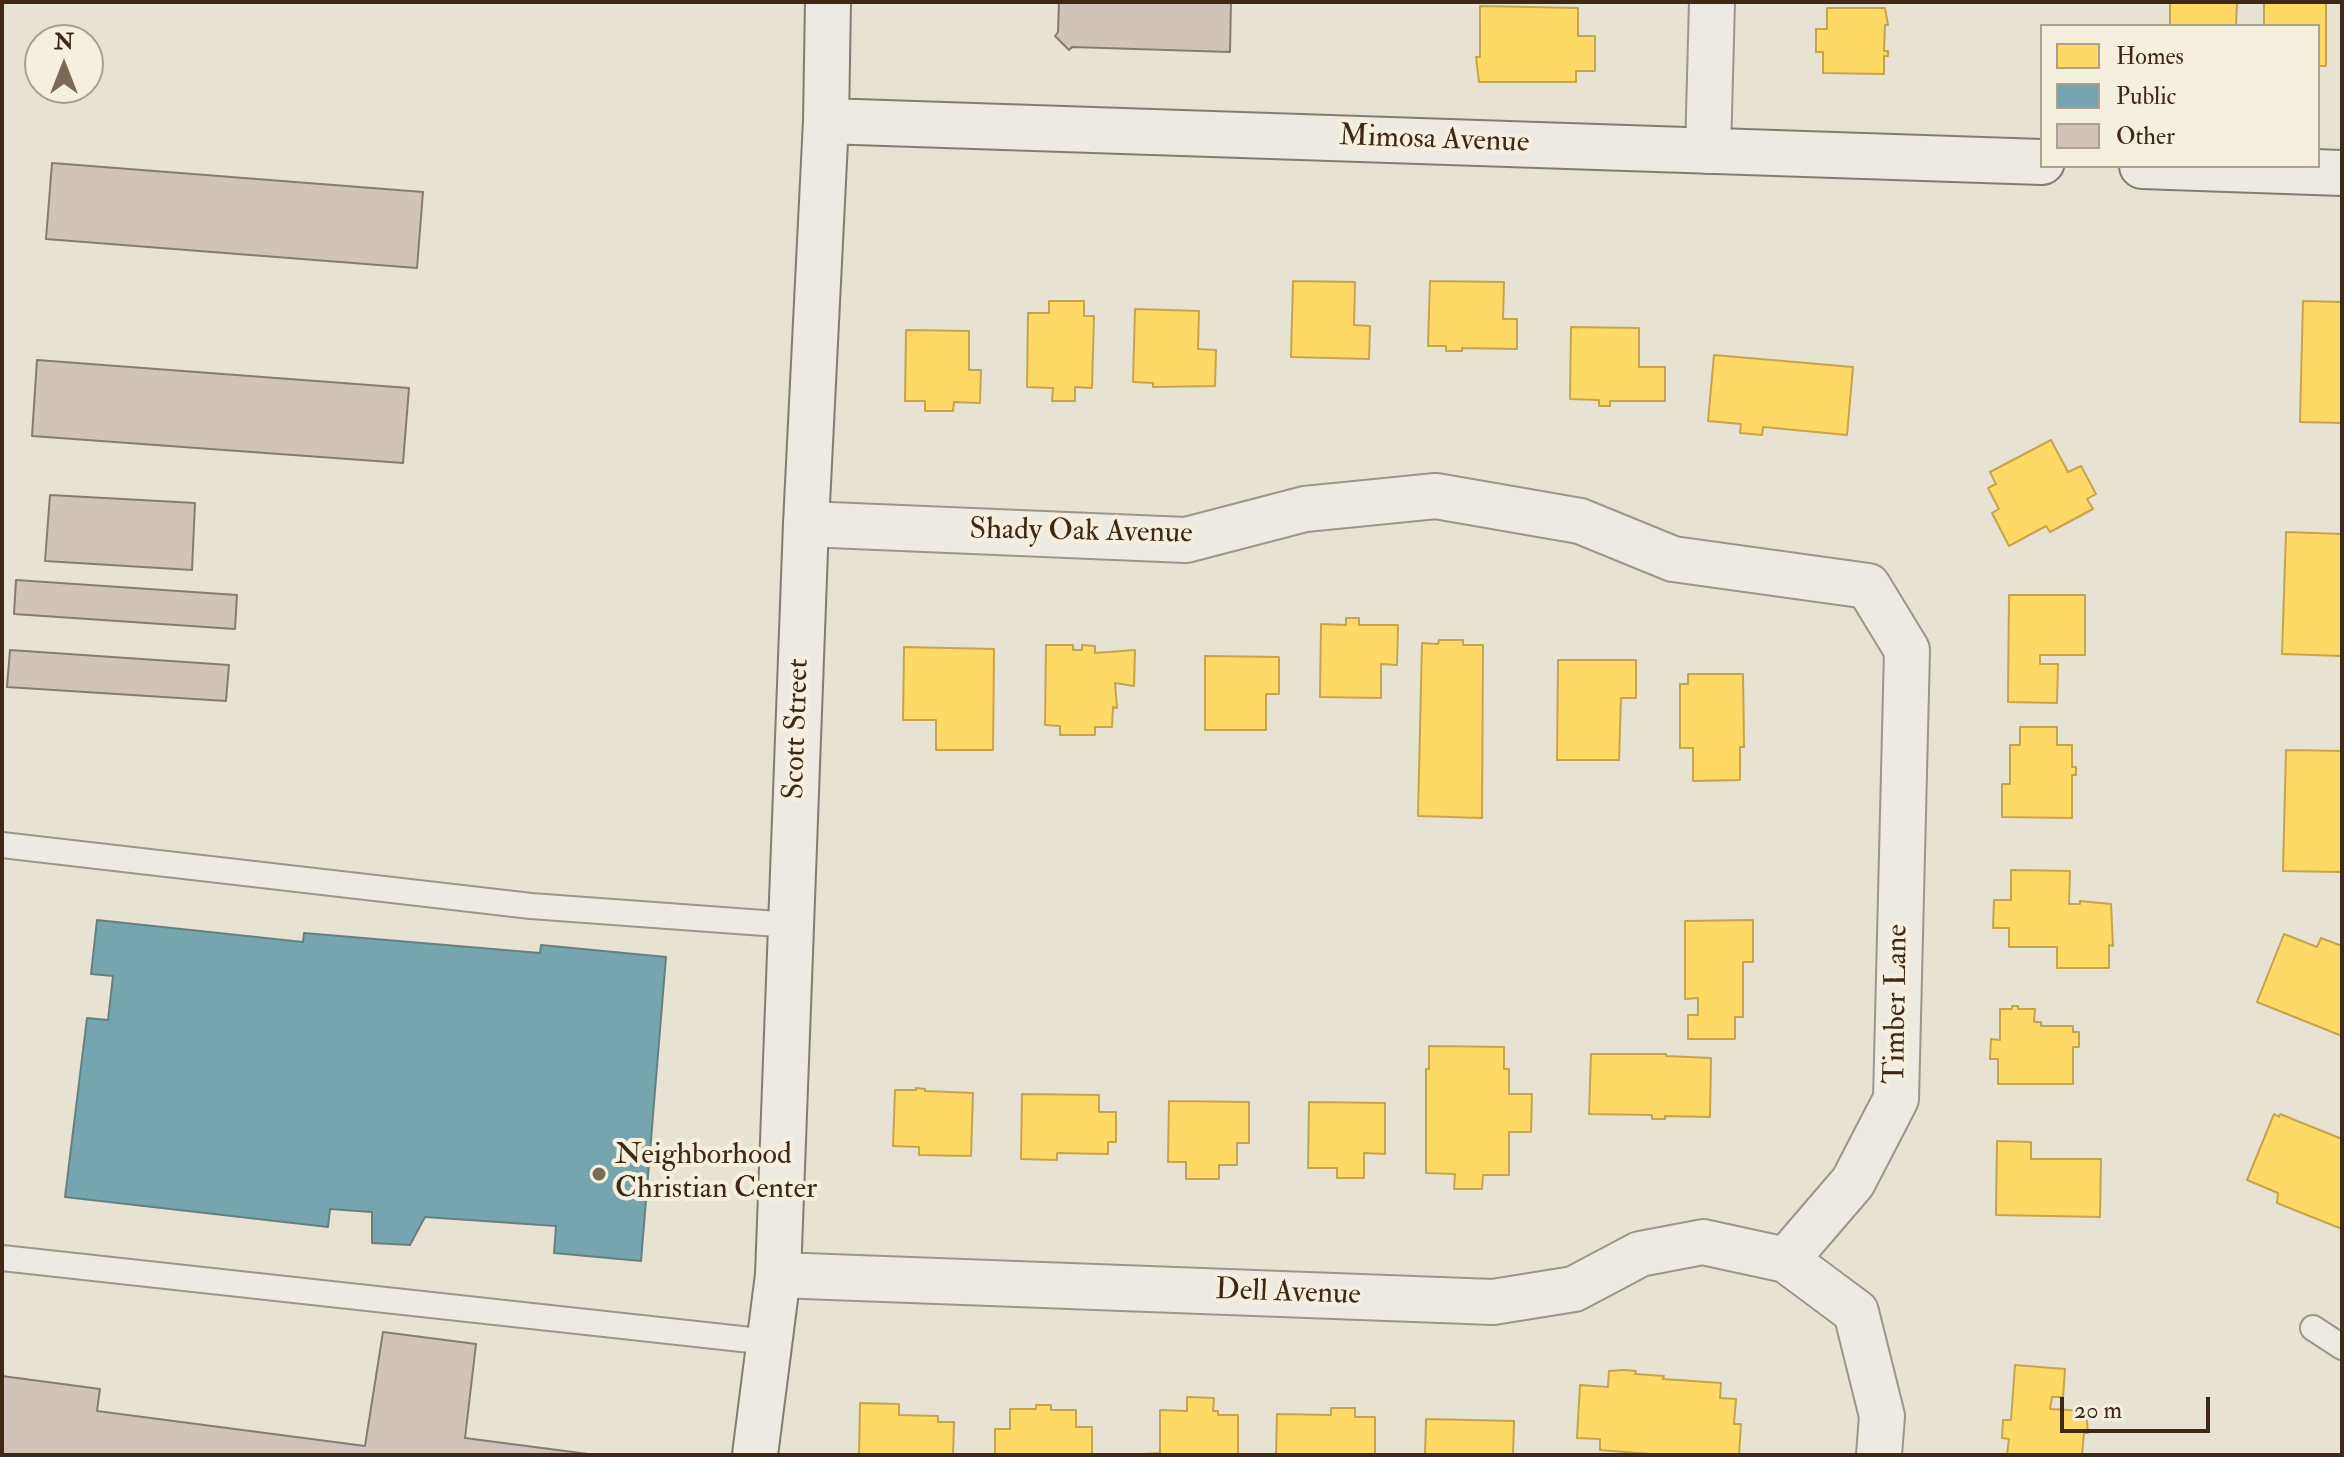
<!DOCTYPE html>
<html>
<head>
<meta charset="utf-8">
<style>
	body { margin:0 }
	#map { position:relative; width:2344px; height:1457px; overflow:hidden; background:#e7e2d2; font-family:"IM FELL Double Pica",serif }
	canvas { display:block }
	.frame { position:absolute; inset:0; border:4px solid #402914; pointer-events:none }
	.legend { position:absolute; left:2040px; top:24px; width:280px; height:144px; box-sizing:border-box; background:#f5efdd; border:2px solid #ada08d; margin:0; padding:10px 14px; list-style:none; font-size:24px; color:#402914 }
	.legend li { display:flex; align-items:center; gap:16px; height:40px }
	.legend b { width:40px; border:2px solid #ada08d }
	.north { position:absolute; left:24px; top:24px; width:80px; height:80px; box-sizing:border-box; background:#f5efdd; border:2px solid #ada08d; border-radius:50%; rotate:0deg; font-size:22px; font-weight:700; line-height:32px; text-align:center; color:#402914 }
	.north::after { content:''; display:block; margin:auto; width:28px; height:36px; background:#7a6a56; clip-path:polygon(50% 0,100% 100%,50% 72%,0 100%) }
	.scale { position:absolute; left:2060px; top:1397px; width:150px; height:36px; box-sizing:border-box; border:4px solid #402914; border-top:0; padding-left:10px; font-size:24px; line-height:28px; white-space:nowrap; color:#402914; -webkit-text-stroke:6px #f5efdd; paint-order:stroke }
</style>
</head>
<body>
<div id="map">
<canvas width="2344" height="1457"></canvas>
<div class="frame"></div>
<ul class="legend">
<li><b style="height:22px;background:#ffd966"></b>Homes</li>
<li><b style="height:22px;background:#76a5af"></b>Public</li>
<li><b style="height:22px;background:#d0c4ba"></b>Other</li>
</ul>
<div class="north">N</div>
<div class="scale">20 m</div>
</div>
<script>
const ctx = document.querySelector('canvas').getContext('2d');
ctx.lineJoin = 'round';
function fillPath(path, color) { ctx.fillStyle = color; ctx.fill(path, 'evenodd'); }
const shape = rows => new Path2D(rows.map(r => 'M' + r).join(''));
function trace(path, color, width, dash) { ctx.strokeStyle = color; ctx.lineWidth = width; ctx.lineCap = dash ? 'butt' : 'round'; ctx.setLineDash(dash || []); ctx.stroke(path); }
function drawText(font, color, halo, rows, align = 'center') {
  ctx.font = font + ' "IM FELL Double Pica",serif'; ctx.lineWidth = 8; ctx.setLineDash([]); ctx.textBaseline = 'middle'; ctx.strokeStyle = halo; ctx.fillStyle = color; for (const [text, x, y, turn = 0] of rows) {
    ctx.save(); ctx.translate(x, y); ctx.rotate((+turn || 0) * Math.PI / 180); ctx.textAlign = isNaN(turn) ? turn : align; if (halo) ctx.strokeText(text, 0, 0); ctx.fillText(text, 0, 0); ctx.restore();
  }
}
const homes = shape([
	[2170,2,2237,2,2236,26,2170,26,2170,2],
	[2264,2,2326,2,2326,66,2318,66,2318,26,2264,26,2264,2],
	[1480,6,1578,8,1578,36,1595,36,1595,71,1576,71,1576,82,1479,82,1476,57,1480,57,1480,6],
	[1827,8,1885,8,1888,25,1885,25,1884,51,1888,51,1888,56,1884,56,1884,74,1823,73,1823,52,1816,52,1816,29,1827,29,1827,8],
	[1293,281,1355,282,1354,325,1370,326,1369,359,1291,357,1293,281],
	[1430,281,1504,282,1503,319,1517,319,1517,349,1462,348,1462,351,1446,351,1446,346,1428,346,1430,281],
	[1049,301,1084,301,1084,316,1094,316,1092,388,1075,387,1075,401,1052,401,1053,388,1027,387,1028,313,1049,313,1049,301],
	[2303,301,2342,302,2342,423,2300,422,2303,301],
	[1135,309,1199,311,1198,349,1216,350,1215,386,1153,387,1153,383,1133,382,1135,309],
	[1571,327,1639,328,1639,367,1665,367,1665,401,1610,401,1610,406,1599,406,1599,400,1570,399,1571,327],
	[906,330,969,331,969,370,981,370,980,403,954,402,953,411,925,411,925,401,905,401,906,330],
	[1714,355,1853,367,1847,435,1763,427,1762,435,1740,433,1741,424,1708,421,1714,355],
	[2051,440,2068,472,2081,466,2096,494,2087,499,2093,509,2050,532,2046,526,2009,546,1992,513,1999,509,1988,488,1996,484,1990,472,2051,440],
	[2286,532,2342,534,2342,656,2282,654,2286,532],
	[2009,595,2085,595,2085,655,2040,655,2040,664,2058,664,2057,703,2008,702,2009,595],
	[1346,618,1359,618,1359,625,1398,625,1397,665,1381,664,1381,698,1320,697,1321,624,1346,625,1346,618],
	[1439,640,1463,640,1463,645,1483,645,1482,818,1418,816,1422,643,1438,644,1439,640],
	[1046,645,1073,645,1073,650,1082,650,1082,645,1095,646,1095,653,1135,650,1134,686,1115,683,1117,708,1113,707,1112,727,1095,727,1095,735,1060,735,1060,726,1045,725,1046,645],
	[904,647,994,649,993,750,936,750,936,720,903,720,904,647],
	[1205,656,1279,657,1279,694,1266,694,1266,730,1205,730,1205,656],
	[1558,660,1636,660,1636,698,1621,698,1619,760,1557,760,1558,660],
	[1688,674,1743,674,1744,747,1740,747,1740,780,1693,781,1693,748,1680,748,1680,684,1688,684,1688,674],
	[2020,727,2057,727,2057,745,2072,745,2072,767,2076,767,2076,775,2072,775,2072,818,2002,817,2002,784,2010,784,2010,745,2020,745,2020,727],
	[2286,750,2342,751,2342,872,2283,871,2286,750],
	[2011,870,2070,871,2069,904,2080,904,2080,901,2111,904,2113,946,2109,945,2109,968,2057,968,2057,947,2009,947,2009,928,1993,928,1994,900,2011,900,2011,870],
	[1753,920,1753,962,1743,962,1743,1017,1735,1017,1735,1039,1688,1039,1688,1015,1698,1015,1698,998,1685,999,1685,921,1753,920],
	[2284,934,2317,947,2321,938,2342,946,2342,1036,2257,1002,2284,934],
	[2012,1006,2018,1006,2018,1009,2035,1009,2034,1022,2041,1022,2041,1026,2073,1026,2073,1032,2079,1032,2079,1047,2073,1047,2073,1084,1998,1084,1998,1059,1990,1059,1991,1039,2000,1040,2000,1009,2012,1009,2012,1006],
	[1429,1046,1504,1047,1504,1069,1509,1069,1509,1094,1532,1094,1531,1132,1509,1132,1509,1175,1483,1175,1482,1189,1454,1189,1455,1174,1426,1173,1426,1069,1429,1069,1429,1046],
	[1591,1054,1666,1054,1666,1056,1711,1058,1710,1117,1665,1116,1665,1119,1652,1119,1652,1115,1589,1114,1591,1054],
	[916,1088,925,1089,925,1091,973,1093,971,1156,919,1155,919,1147,893,1146,895,1090,916,1090,916,1088],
	[1022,1094,1099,1095,1099,1112,1116,1112,1116,1142,1108,1142,1108,1154,1057,1153,1057,1160,1021,1159,1022,1094],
	[1169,1101,1249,1102,1249,1143,1237,1143,1237,1165,1219,1165,1219,1179,1186,1179,1186,1162,1168,1162,1169,1101],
	[1309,1102,1385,1103,1385,1154,1364,1153,1364,1178,1337,1178,1337,1168,1308,1168,1309,1102],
	[2274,1114,2279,1117,2280,1114,2342,1139,2342,1229,2277,1203,2278,1193,2247,1180,2274,1114],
	[1997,1141,2031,1142,2031,1159,2101,1159,2100,1217,1996,1215,1997,1141],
	[2015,1365,2065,1369,2063,1397,2052,1397,2050,1409,2086,1411,2088,1433,2084,1433,2082,1455,2007,1455,2009,1439,2002,1438,2003,1420,2011,1420,2015,1365],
	[1624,1370,1636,1371,1635,1374,1664,1376,1663,1379,1721,1383,1720,1398,1736,1399,1734,1424,1741,1424,1739,1455,1663,1455,1600,1450,1600,1439,1577,1438,1580,1385,1608,1387,1609,1371,1624,1370],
	[1187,1397,1214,1398,1213,1411,1218,1411,1218,1415,1238,1415,1238,1455,1127,1455,1160,1453,1160,1410,1187,1411,1187,1397],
	[860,1403,899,1404,899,1415,938,1416,938,1422,954,1422,953,1455,859,1455,860,1403],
	[1036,1405,1051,1405,1051,1410,1076,1410,1076,1427,1092,1427,1092,1455,995,1455,995,1429,1010,1429,1010,1409,1036,1409,1036,1405],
	[1331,1408,1355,1408,1355,1417,1375,1417,1375,1455,1276,1455,1277,1414,1331,1415,1331,1408],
	[1426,1419,1514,1421,1513,1455,1425,1455,1426,1419]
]);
fillPath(homes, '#ffd966');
trace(homes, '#c6a44d', 2);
const public = shape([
	[97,920,303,942,304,933,540,953,541,945,666,957,641,1261,554,1253,556,1226,425,1217,410,1245,372,1243,372,1212,330,1209,328,1227,65,1197,87,1018,108,1020,113,976,91,974,97,920]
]);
fillPath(public, '#76a5af');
trace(public, '#668080', 2);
const building = shape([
	[1059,2,1231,2,1230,52,1072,47,1069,50,1055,36,1058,32,1059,2],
	[52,163,423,192,417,268,46,239,52,163],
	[37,360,409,388,403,463,32,436,37,360],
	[50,495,195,503,192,570,45,561,50,495],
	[16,580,237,595,235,629,14,614,16,580],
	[10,650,229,665,226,701,7,687,10,650],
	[383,1332,476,1344,465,1438,596,1455,2,1455,2,1376,100,1389,97,1411,365,1446,383,1332]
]);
fillPath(building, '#d0c4ba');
trace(building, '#837d71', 2);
const lane = shape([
	[2,845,531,906,791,925],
	[2,1258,769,1342],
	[2313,1328,2342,1347]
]);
const street = shape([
	[1708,151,1712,2],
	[806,524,1186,540,1305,509,1436,496,1580,521,1673,559,1868,586,1907,650,1896,1099,1853,1182,1786,1260],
	[778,1275,1493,1302,1574,1289,1640,1254,1703,1242,1786,1260,1856,1312,1882,1416,1879,1455]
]);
const secondary = shape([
	[826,121,2042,162],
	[2142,166,2342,173],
	[755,1455,778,1275,806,524,826,121,828,2]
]);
trace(lane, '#9c968a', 28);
trace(street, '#9c968a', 48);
trace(secondary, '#837d71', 48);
trace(lane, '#eceae2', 24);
trace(street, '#eceae2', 44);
trace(secondary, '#eceae2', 44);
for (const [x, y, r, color] of [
	[599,1174,8,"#7a6a56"]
]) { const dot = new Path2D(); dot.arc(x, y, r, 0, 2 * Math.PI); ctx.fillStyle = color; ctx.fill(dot); trace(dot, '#f5efdd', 3); }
drawText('30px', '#402914', '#f5efdd', [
	["Mimosa Avenue",1434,141,2],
	["Shady Oak Avenue",1081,533,1],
	["Scott Street",798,729,-88],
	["Timber Lane",1898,1004,-89],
	["Dell Avenue",1288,1294,2]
]);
drawText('30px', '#402914', '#f5efdd', [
	["Neighborhood",615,1157],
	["Christian Center",615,1191]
], 'left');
</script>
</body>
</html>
